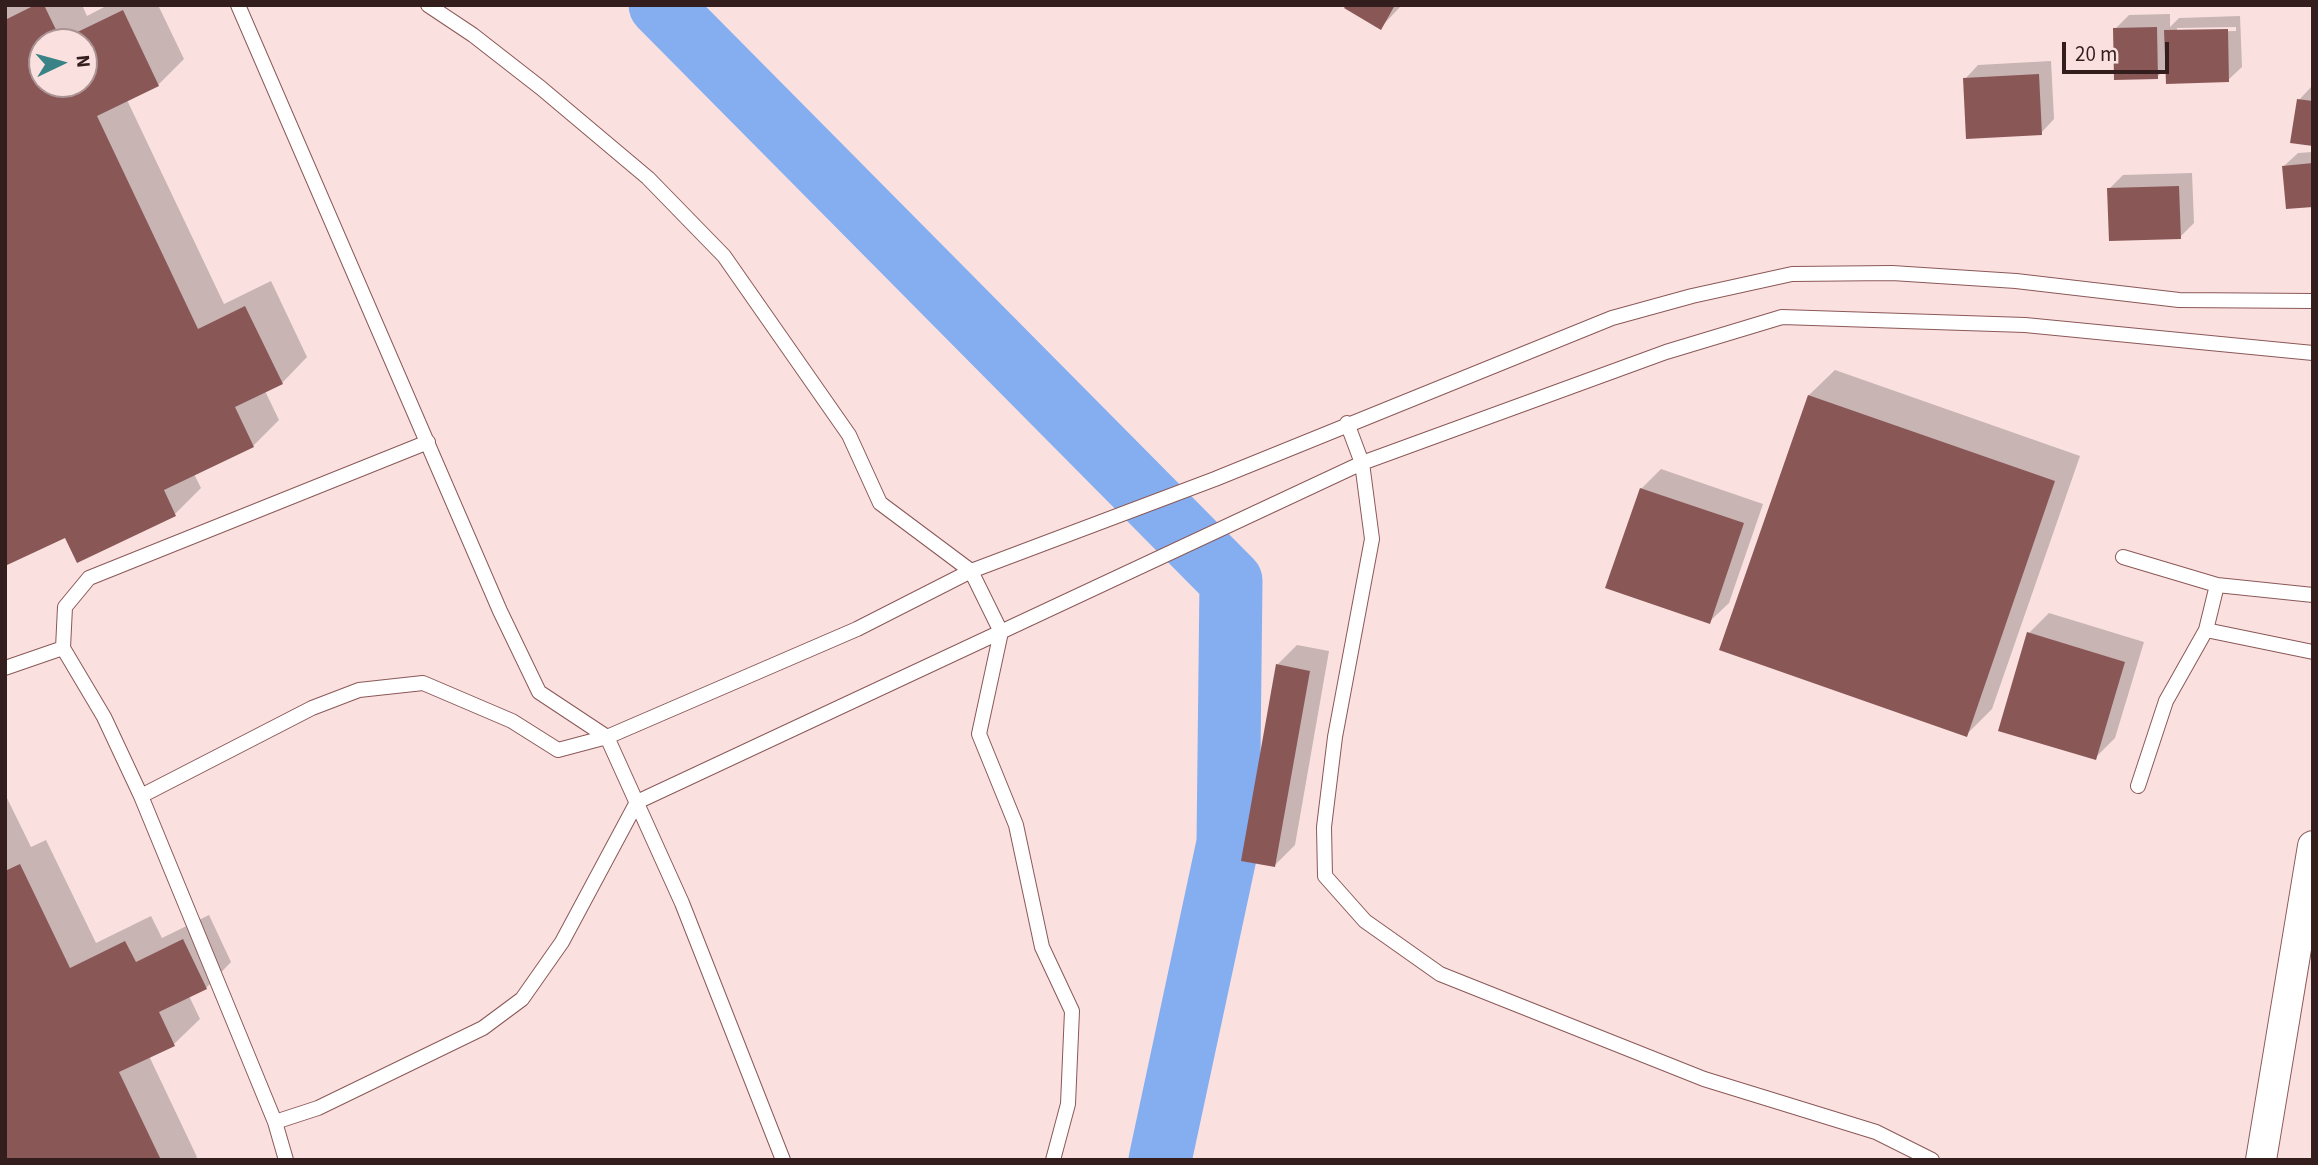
<!DOCTYPE html>
<html>
<head>
<meta charset="utf-8">
<style>
	body { margin:0 }
	#map { position:relative; width:2318px; height:1165px; overflow:hidden; background:#fae1e0; font-family:"Source Sans 3",sans-serif }
	canvas { display:block }
	.frame { position:absolute; inset:0; border:7px solid #331d1d; pointer-events:none }
	.north { position:absolute; left:28px; top:28px; width:70px; height:70px; box-sizing:border-box; background:#fae1e0; border:2px solid #aa9392; border-radius:50%; rotate:85deg; font-size:19px; font-weight:700; line-height:28px; text-align:center; color:#331d1d }
	.north::after { content:''; display:block; margin:auto; width:24px; height:32px; background:#398285; clip-path:polygon(50% 0,100% 100%,50% 72%,0 100%) }
	.scale { position:absolute; left:2062px; top:42px; width:107px; height:32px; box-sizing:border-box; border:4px solid #331d1d; border-top:0; padding-left:9px; font-size:21px; line-height:24px; white-space:nowrap; color:#331d1d; -webkit-text-stroke:5px #fae1e0; paint-order:stroke }
</style>
</head>
<body>
<div id="map">
<canvas width="2318" height="1165"></canvas>
<div class="frame"></div>
<div class="north">N</div>
<div class="scale">20 m</div>
</div>
<script>
const ctx = document.querySelector('canvas').getContext('2d');
ctx.lineJoin = 'round';
function fillPath(path, color) { ctx.fillStyle = color; ctx.fill(path, 'evenodd'); }
const shape = rows => new Path2D(rows.map(r => 'M' + r).join(''));
function trace(path, color, width, dash) { ctx.strokeStyle = color; ctx.lineWidth = width; ctx.lineCap = dash ? 'butt' : 'round'; ctx.setLineDash(dash || []); ctx.stroke(path); }
fillPath(shape([
	[10,5,82,5,87,16,108,5,158,5,184,59,158,85,127,100,224,304,271,281,307,357,282,383,265,391,279,420,253,446,194,474,201,488,175,514,78,561,66,535,5,564,5,8],
	[42,42,84,42,84,84,42,84],
	[1348,5,1402,5,1381,27],
	[2170,14,2170,27,2179,18,2240,16,2242,67,2228,80,2167,67,2157,77,2115,29,2129,15],
	[2236,27,2236,31,2177,32,2177,28],
	[2051,61,2054,119,2041,133,1965,79,1978,65],
	[2312,86,2313,86,2313,144,2299,100],
	[2313,152,2313,205,2284,166,2298,153],
	[2192,173,2194,223,2180,237,2109,189,2123,175],
	[1835,370,2080,456,1992,709,1966,735,1721,649,1809,395],
	[1661,469,1763,504,1729,603,1709,622,1641,489],
	[2049,613,2144,642,2115,738,2095,758,2029,633],
	[1297,645,1329,651,1295,845,1275,865,1277,665],
	[5,794,31,847,46,840,96,943,151,916,162,938,209,915,231,962,206,988,189,996,200,1019,174,1044,149,1056,197,1157,194,1160,5,1160]
]), '#0003');
trace(shape([
	[660,5,1231,581,1228,843,1160,1160]
]), '#85aef0', 63);
fillPath(shape([
	[35,5,44,5,61,40,123,10,159,86,97,116,198,329,245,306,283,384,235,407,254,447,164,490,176,516,77,563,65,538,5,566,5,20],
	[42,42,84,42,84,84,42,84],
	[1346,5,1395,5,1381,30,1344,8],
	[2157,27,2158,79,2114,80,2113,28],
	[2228,29,2229,82,2166,84,2164,30],
	[2039,74,2042,135,1966,139,1963,78],
	[2297,99,2313,101,2313,146,2290,143],
	[2313,163,2313,207,2286,209,2282,166],
	[2179,186,2181,239,2109,241,2107,188],
	[1808,395,2055,481,1967,737,1719,650],
	[1640,488,1744,523,1710,624,1605,588],
	[2027,632,2125,662,2096,760,1998,731],
	[1276,664,1310,671,1275,867,1241,861],
	[20,864,70,968,125,941,136,962,183,939,207,989,159,1012,175,1046,119,1072,161,1160,5,1160,5,871]
]), '#8a5757');
const service = shape([
	[238,5,500,611,539,692,607,737,682,903,783,1160],
	[428,5,473,35,541,88,648,178,724,256,849,435,880,503,971,571,1001,632,979,734,1016,825,1042,947,1072,1011,1068,1104,1053,1160],
	[1347,423,1362,463,1372,539,1335,737,1324,827,1325,876,1365,921,1440,974,1704,1079,1876,1132,1932,1160],
	[2123,557,2217,585],
	[2206,630,2217,585,2313,595],
	[63,648,65,607,89,578,428,442],
	[5,668,63,648,104,717,141,796,312,708,359,690,423,683,512,721,558,750,607,737,857,629,971,571,1215,479,1612,318,1692,296,1792,274,1892,273,2016,281,2179,300,2313,301],
	[2138,786,2166,701,2206,630,2313,652],
	[141,796,275,1122,286,1160],
	[275,1122,318,1108,483,1028,522,999,562,942,637,802,1362,463,1666,352,1782,317,2025,325,2313,353]
]);
const minor = shape([
	[2261,1160,2313,846]
]);
trace(service, '#8b5857', 16);
trace(minor, '#8b5857', 32);
trace(service, '#fff', 14);
trace(minor, '#fff', 30);
</script>
</body>
</html>
